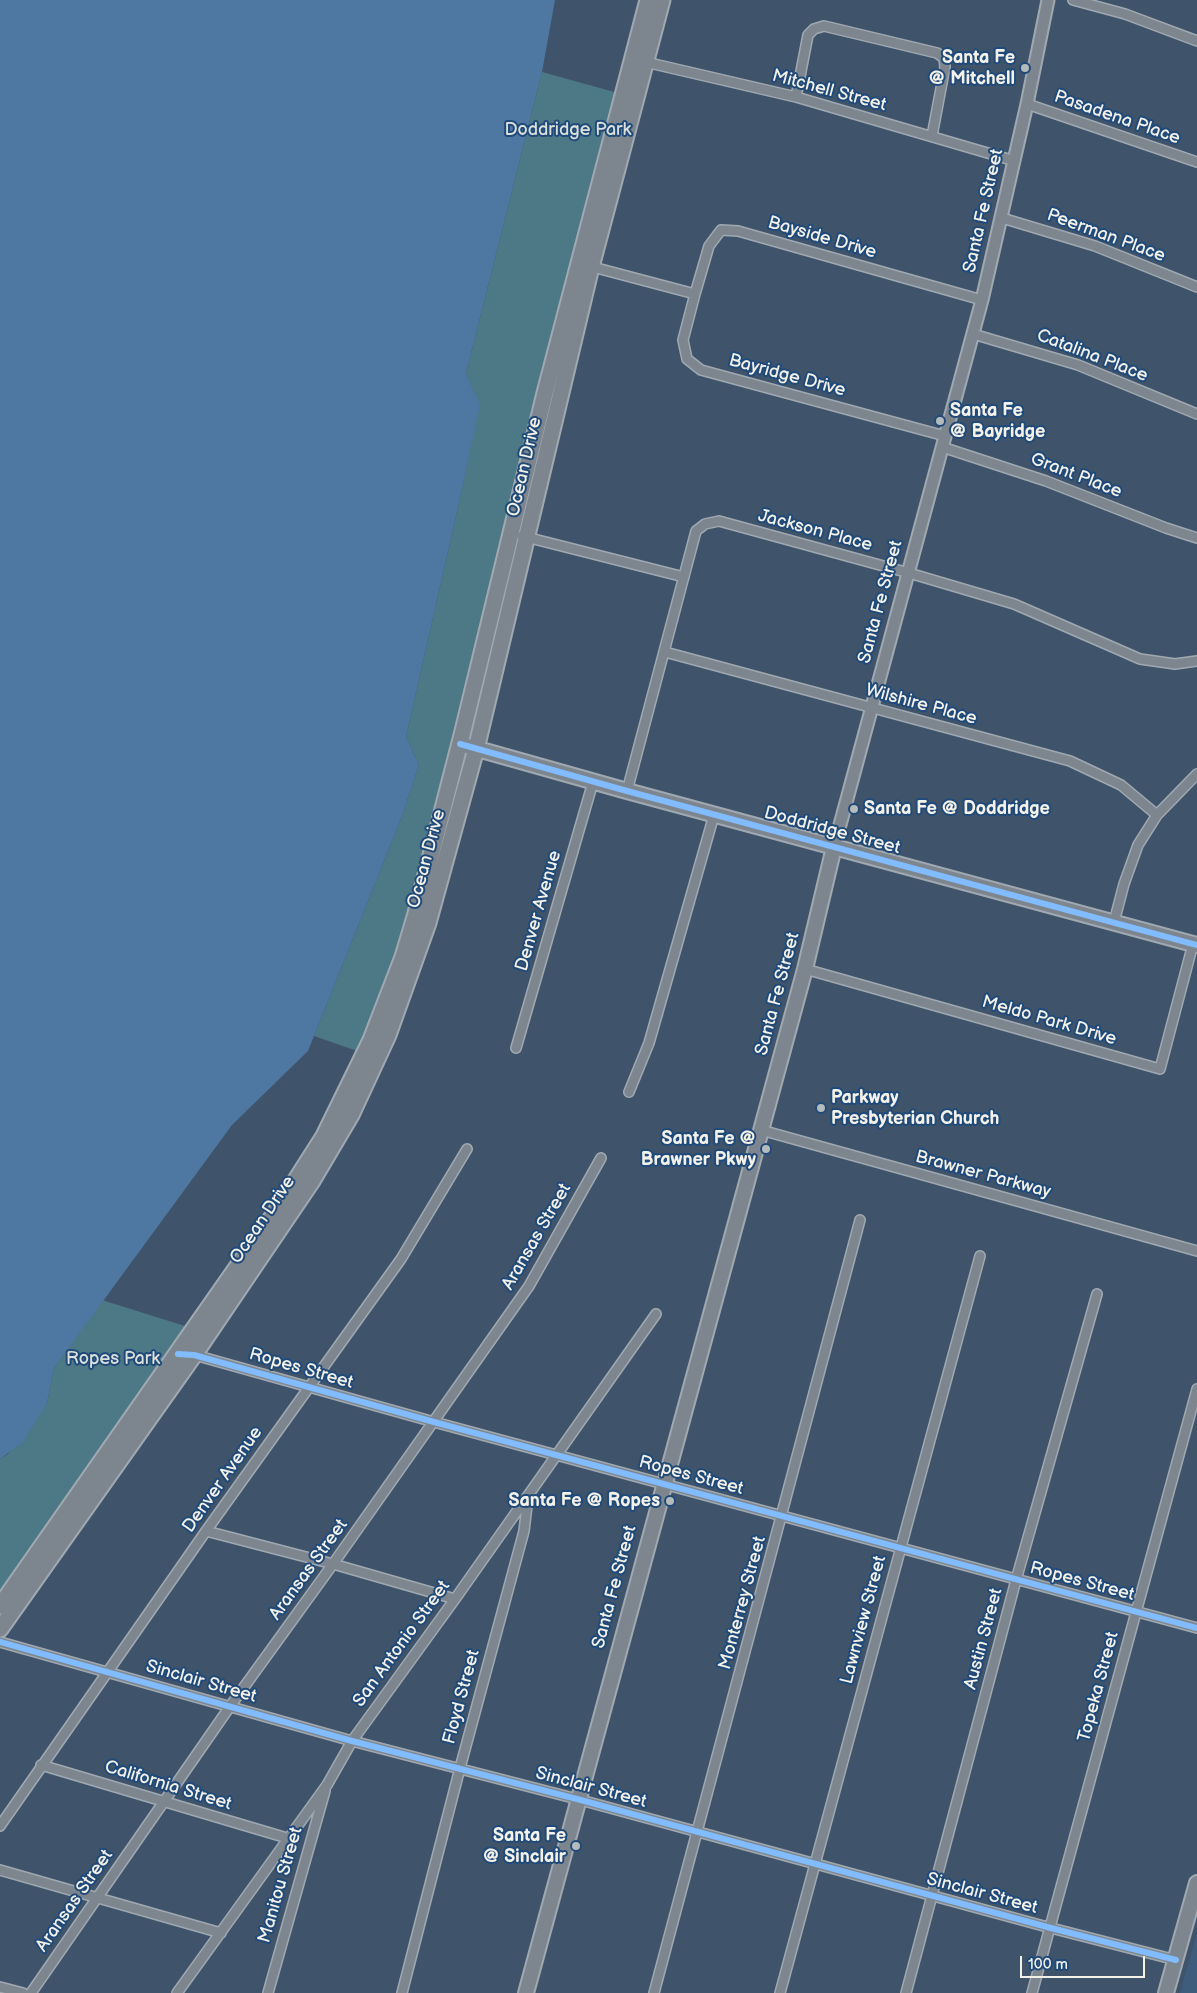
<!DOCTYPE html>
<html>
<head>
<meta charset="utf-8">
<style>
	body { margin:0 }
	#map { position:relative; width:1197px; height:1993px; overflow:hidden; background:#3f546a; font-family:"Balsamiq Sans",sans-serif }
	canvas { display:block }
	.scale { position:absolute; left:1020px; top:1956px; width:125px; height:22px; box-sizing:border-box; border:2px solid #f4f1e8; border-top:0; padding-left:6px; font-size:15px; line-height:18px; white-space:nowrap; color:#f4f1e8; -webkit-text-stroke:4px #1f4a7a; paint-order:stroke }
</style>
</head>
<body>
<div id="map">
<canvas width="1197" height="1993"></canvas>
<div class="scale">100 m</div>
</div>
<script>
const ctx = document.querySelector('canvas').getContext('2d');
ctx.lineJoin = 'round';
function fillPath(path, color) { ctx.fillStyle = color; ctx.fill(path, 'evenodd'); }
const shape = rows => new Path2D(rows.map(r => 'M' + r).join(''));
function trace(path, color, width, dash) { ctx.strokeStyle = color; ctx.lineWidth = width; ctx.lineCap = dash ? 'butt' : 'round'; ctx.setLineDash(dash || []); ctx.stroke(path); }
function drawText(font, color, halo, rows, align = 'center') {
  ctx.font = font + ' "Balsamiq Sans",sans-serif'; ctx.lineWidth = 4; ctx.setLineDash([]); ctx.textBaseline = 'middle'; ctx.strokeStyle = halo; ctx.fillStyle = color; for (const [text, x, y, turn = 0] of rows) {
    ctx.save(); ctx.translate(x, y); ctx.rotate((+turn || 0) * Math.PI / 180); ctx.textAlign = isNaN(turn) ? turn : align; if (halo) ctx.strokeText(text, 0, 0); ctx.fillText(text, 0, 0); ctx.restore();
  }
}
fillPath(shape([
	[1197,1933,1197,1993,1180,1993]
]), '#3e5c7b');
fillPath(shape([
	[542,72,618,93,400,944,362,1045,357,1051,314,1036,401,819,419,765,406,737,458,507,479,405,466,373],
	[102,1300,188,1327,0,1593,0,1459,8,1454,47,1403,54,1368]
]), '#4d7885');
fillPath(shape([
	[0,0,555,0,542,72,466,373,480,405,458,507,406,737,419,765,401,819,308,1051,232,1125,54,1368,47,1403,23,1442,0,1459]
]), '#4e77a1');
const minor = shape([
	[1073,0,1125,14,1197,41],
	[641,61,796,97,1015,161],
	[796,97,808,35,814,29,824,26,937,53,944,58,945,67,932,136],
	[1027,104,1197,162],
	[1002,218,1095,246,1197,287],
	[589,266,695,294],
	[973,334,1078,365,1197,414],
	[945,436,701,370,687,359,683,340,695,294,709,246,721,230,738,231,982,300],
	[942,447,1046,481,1166,528,1197,538],
	[522,536,684,577],
	[665,652,1070,761,1121,785,1157,815],
	[627,791,696,531,705,524,719,521,909,573,1014,604,1140,659,1175,664,1197,661],
	[1114,922,1124,884,1138,845,1157,815,1197,774],
	[805,969,1160,1069,1193,944],
	[516,1048,593,782],
	[629,1092,649,1043,714,815],
	[761,1130,1197,1251],
	[191,1354,434,1422,1197,1628],
	[206,1531,333,1564,455,1599],
	[0,1642,352,1741,577,1799,1051,1928,1176,1960],
	[41,1765,287,1838],
	[0,1826,206,1531,401,1259,467,1149],
	[0,1870,221,1933],
	[0,1987,23,1993],
	[31,1993,231,1705,333,1564,529,1286,601,1158],
	[177,1993,327,1785,352,1741,455,1599,656,1314],
	[268,1993,325,1791],
	[402,1993,460,1768,524,1531,528,1497],
	[654,1993,860,1220],
	[780,1993,980,1256],
	[906,1993,1016,1580,1097,1294],
	[1032,1993,1197,1389]
]);
const tertiary = shape([
	[834,847,982,300,1027,104,1048,0]
]);
const secondary = shape([
	[460,744,627,791,1197,945],
	[526,1993,805,969,834,847],
	[1166,1993,1197,1883]
]);
const primary = shape([
	[0,1606,273,1216,324,1136,371,1040,403,957,415,917,463,731,545,393,648,0],
	[0,1629,194,1355,312,1181,351,1115,388,1035,428,923,476,749,591,267,662,0]
]);
trace(minor, '#a0a9b2', 12);
trace(tertiary, '#a0a9b2', 15);
trace(secondary, '#a0a9b2', 18);
trace(primary, '#a0a9b2', 19);
trace(minor, '#7d868e', 9);
trace(tertiary, '#7d868e', 11);
trace(secondary, '#7d868e', 14);
trace(primary, '#7d868e', 15);
trace(shape([
	[460,744,627,791,1197,945],
	[178,1354,194,1355,434,1422,1197,1628],
	[0,1642,352,1741,577,1799,1051,1928,1176,1960]
]), '#80bcff', 6);
for (const [x, y, r, color] of [
	[1025,68,5,"#b5babc"],
	[940,421,5,"#b5babc"],
	[854,809,5,"#b5babc"],
	[821,1108,5,"#b5babc"],
	[766,1149,5,"#b5babc"],
	[670,1501,5,"#b5babc"],
	[576,1846,5,"#b5babc"]
]) { const dot = new Path2D(); dot.arc(x, y, r, 0, 2 * Math.PI); ctx.fillStyle = color; ctx.fill(dot); trace(dot, '#1f4a7a', 2); }
drawText('bold 18px', '#f4f1e8', '#1f4a7a', [
	["Santa Fe",1015,58],
	["@ Mitchell",1015,79],
	["Santa Fe",950,411,"left"],
	["@ Bayridge",950,432,"left"],
	["Santa Fe @ Doddridge",864,809,"left"],
	["Parkway",831,1098,"left"],
	["Presbyterian Church",831,1119,"left"],
	["Santa Fe @",756,1139],
	["Brawner Pkwy",756,1160],
	["Santa Fe @ Ropes",660,1501],
	["Santa Fe",566,1836],
	["@ Sinclair",566,1857]
], 'right');
drawText('18px', '#f4f1e8', '#1f4a7a', [
	["Mitchell Street",829,91,15],
	["Pasadena Place",1117,118,19],
	["Santa Fe Street",984,211,-77],
	["Peerman Place",1106,236,20],
	["Bayside Drive",822,238,16],
	["Catalina Place",1092,356,21],
	["Bayridge Drive",787,376,15],
	["Ocean Drive",525,467,-77],
	["Grant Place",1076,476,21],
	["Jackson Place",815,531,15],
	["Santa Fe Street",881,602,-75],
	["Wilshire Place",921,705,15],
	["Doddridge Street",832,831,15],
	["Ocean Drive",427,859,-75],
	["Denver Avenue",539,911,-74],
	["Santa Fe Street",778,994,-75],
	["Meldo Park Drive",1049,1021,16],
	["Brawner Parkway",983,1175,15],
	["Ocean Drive",263,1220,-56],
	["Aransas Street",537,1237,-60],
	["Ropes Street",301,1369,16],
	["Ropes Street",691,1476,15],
	["Denver Avenue",223,1480,-55],
	["Aransas Street",309,1570,-54],
	["Ropes Street",1082,1582,15],
	["Santa Fe Street",615,1587,-75],
	["Monterrey Street",743,1603,-75],
	["Lawnview Street",864,1620,-75],
	["Austin Street",984,1639,-75],
	["San Antonio Street",402,1644,-54],
	["Sinclair Street",201,1682,16],
	["Topeka Street",1099,1687,-75],
	["Floyd Street",462,1697,-75],
	["California Street",168,1786,17],
	["Sinclair Street",591,1788,15],
	["Manitou Street",281,1885,-74],
	["Sinclair Street",982,1894,15],
	["Aransas Street",75,1901,-55]
]);
drawText('18px', '#dbe0da', '#1f4a7a', [
	["Doddridge Park",568,130],
	["Ropes Park",113,1359]
]);
</script>
</body>
</html>
